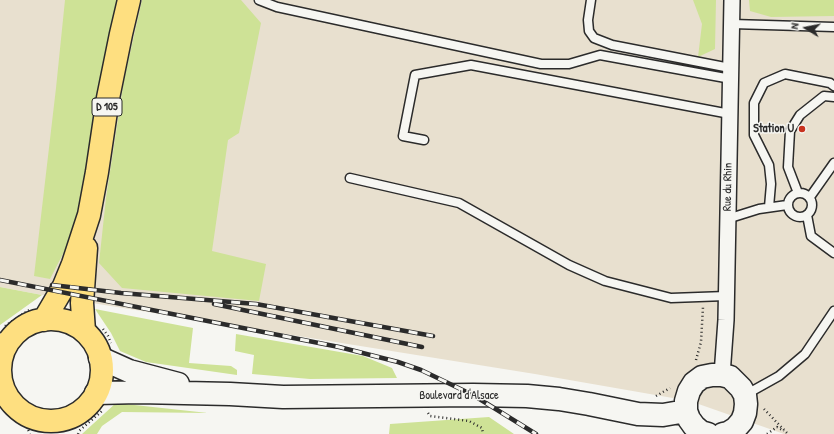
<!DOCTYPE html>
<html>
<head>
<meta charset="utf-8">
<style>
	body { margin:0 }
	#map { position:relative; width:834px; height:434px; overflow:hidden; background:#f6f6f2; font-family:"Patrick Hand",sans-serif }
	canvas { display:block }
	.north { position:absolute; left:786px; top:8px; width:40px; height:40px; -webkit-text-stroke:3px #f6f6f2; paint-order:stroke; rotate:280deg; font-size:11px; font-weight:700; line-height:16px; text-align:center; color:#2b2b2b }
	.north::after { content:''; display:block; margin:auto; width:14px; height:18px; background:#2b2b2b; clip-path:polygon(50% 0,100% 100%,50% 72%,0 100%) }
</style>
</head>
<body>
<div id="map">
<canvas width="834" height="434"></canvas>
<div class="north">N</div>
</div>
<script>
const ctx = document.querySelector('canvas').getContext('2d');
ctx.lineJoin = 'round';
function fillPath(path, color) { ctx.fillStyle = color; ctx.fill(path, 'evenodd'); }
const shape = rows => new Path2D(rows.map(r => 'M' + r).join(''));
function trace(path, color, width, dash) { ctx.strokeStyle = color; ctx.lineWidth = width; ctx.lineCap = dash ? 'butt' : 'round'; ctx.setLineDash(dash || []); ctx.stroke(path); }
function drawText(font, color, halo, rows, align = 'center') {
  ctx.font = font + ' "Patrick Hand",sans-serif'; ctx.lineWidth = 3; ctx.setLineDash([]); ctx.textBaseline = 'middle'; ctx.strokeStyle = halo; ctx.fillStyle = color; for (const [text, x, y, turn = 0] of rows) {
    ctx.save(); ctx.translate(x, y); ctx.rotate((+turn || 0) * Math.PI / 180); ctx.textAlign = isNaN(turn) ? turn : align; if (halo) ctx.strokeText(text, 0, 0); ctx.fillText(text, 0, 0); ctx.restore();
  }
}
fillPath(shape([
	[0,0,834,0,834,434,784,434,690,401,535,374,42,295,0,287]
]), '#e8e0cf');
fillPath(shape([
	[65,0,120,0,100,94,77,213,67,246,50,279,34,276,56,88],
	[142,0,241,0,261,23,239,133,228,140,212,251,266,264,259,301,122,288,99,263,106,198,124,80],
	[693,0,716,0,715,49,698,57,702,24],
	[749,0,834,0,834,16,771,17,750,11],
	[0,287,42,295,0,325],
	[95,309,193,328,189,363,231,366,237,370,237,375,146,362,120,351,111,333],
	[236,334,363,356,392,368,397,378,310,379,252,374,254,355,235,351],
	[116,403,208,413,122,412,102,426,97,434,82,434],
	[489,417,514,434,389,434,390,424]
]), '#cee296');
const service = shape([
	[259,0,277,7,541,64,569,64,600,55,731,79],
	[591,0,588,20,589,31,594,38,612,45,730,68],
	[732,24,834,27],
	[424,140,403,136,415,75,471,65,730,114],
	[350,178,459,203,569,265,605,281,671,298,726,296],
	'788 205a12 12 0 1 1 24 0a12 12 0 1 1-24 0Z',
	[798,193,788,167,790,131,800,115,824,96,834,97],
	[810,197,834,163],
	[769,207,771,184,769,165,754,135,754,103,764,83,785,74,830,83,834,86],
	[807,215,811,236,834,253],
	[727,219,759,209,787,205],
	[745,395,779,376,805,354,834,311]
]);
const minor = shape([
	[722,375,726,320,732,0]
]);
const tertiary = shape([
	[0,343,8,343],
	[0,379,1,379]
]);
const secondary = shape([
	[100,358,129,371,178,384],
	[96,393,139,392,230,394,283,397,473,395,527,396,559,399,589,404,638,414,663,415,686,411],
	[708,434,701,432,694,426,689,419,686,411,686,401,689,391,694,383,702,377,712,375,722,375,730,377,741,388,745,395,746,404,745,413,742,421,736,428,728,433,723,434]
]);
const primary = shape([
	'0 370a51 51 0 1 1 102 0a51 51 0 1 1-102 0Z',
	[44,320,64,286,73,264,89,215,97,172,108,98,121,34,129,0],
	[84,331,82,303,86,248]
]);
trace(service, '#2b2b2b', 11);
trace(minor, '#2b2b2b', 18);
trace(tertiary, '#2b2b2b', 22);
trace(secondary, '#2b2b2b', 25);
trace(primary, '#2b2b2b', 25);
trace(shape([
	[5,326,29,310],
	[103,329,108,336,111,343],
	[696,360,701,342,703,307],
	[656,396,670,388],
	[0,397,13,414,26,425,30,434],
	[764,409,788,434],
	[428,413,430,416,469,421,482,428,483,434],
	[78,434,79,431,102,411],
	[767,434,777,427,784,431]
]), '#2b2b2b', 2.5, [1, 3]);
trace(service, '#f6f6f2', 8);
trace(minor, '#f6f6f2', 15);
trace(tertiary, '#f6f6f2', 19);
trace(secondary, '#f6f6f2', 22);
trace(primary, '#fedf80', 22);
const rail = shape([
	[0,280,339,347,398,362,421,370,473,395,536,434],
	[52,285,121,293,256,304,433,336],
	[214,304,422,347]
]);
trace(rail, '#2b2b2b', 4.5);
trace(rail, '#f6f6f2', 3, [9]);
for (const [x, y, r, color] of [
	[802,129,4,"#c8321e"]
]) { const dot = new Path2D(); dot.arc(x, y, r, 0, 2 * Math.PI); ctx.fillStyle = color; ctx.fill(dot); trace(dot, '#f6f6f2', 1.5); }
for (const [x, y, w] of [
	[107,107,30]
]) { const box = new Path2D(); box.roundRect(x - w / 2, y - 9, w, 18, 3); ctx.fillStyle = '#f6f6f2'; ctx.fill(box); trace(box, '#2b2b2b', 1); }
drawText('bold 11px', '#2b2b2b', null, [
	["D 105",107,107]
]);
drawText('bold 12px', '#2b2b2b', '#f6f6f2', [
	["Station U",794,129]
], 'right');
drawText('12px', '#2b2b2b', '#f6f6f2', [
	["Rue du Rhin",728,187,-89],
	["Boulevard d'Alsace",459,396]
]);
</script>
</body>
</html>
